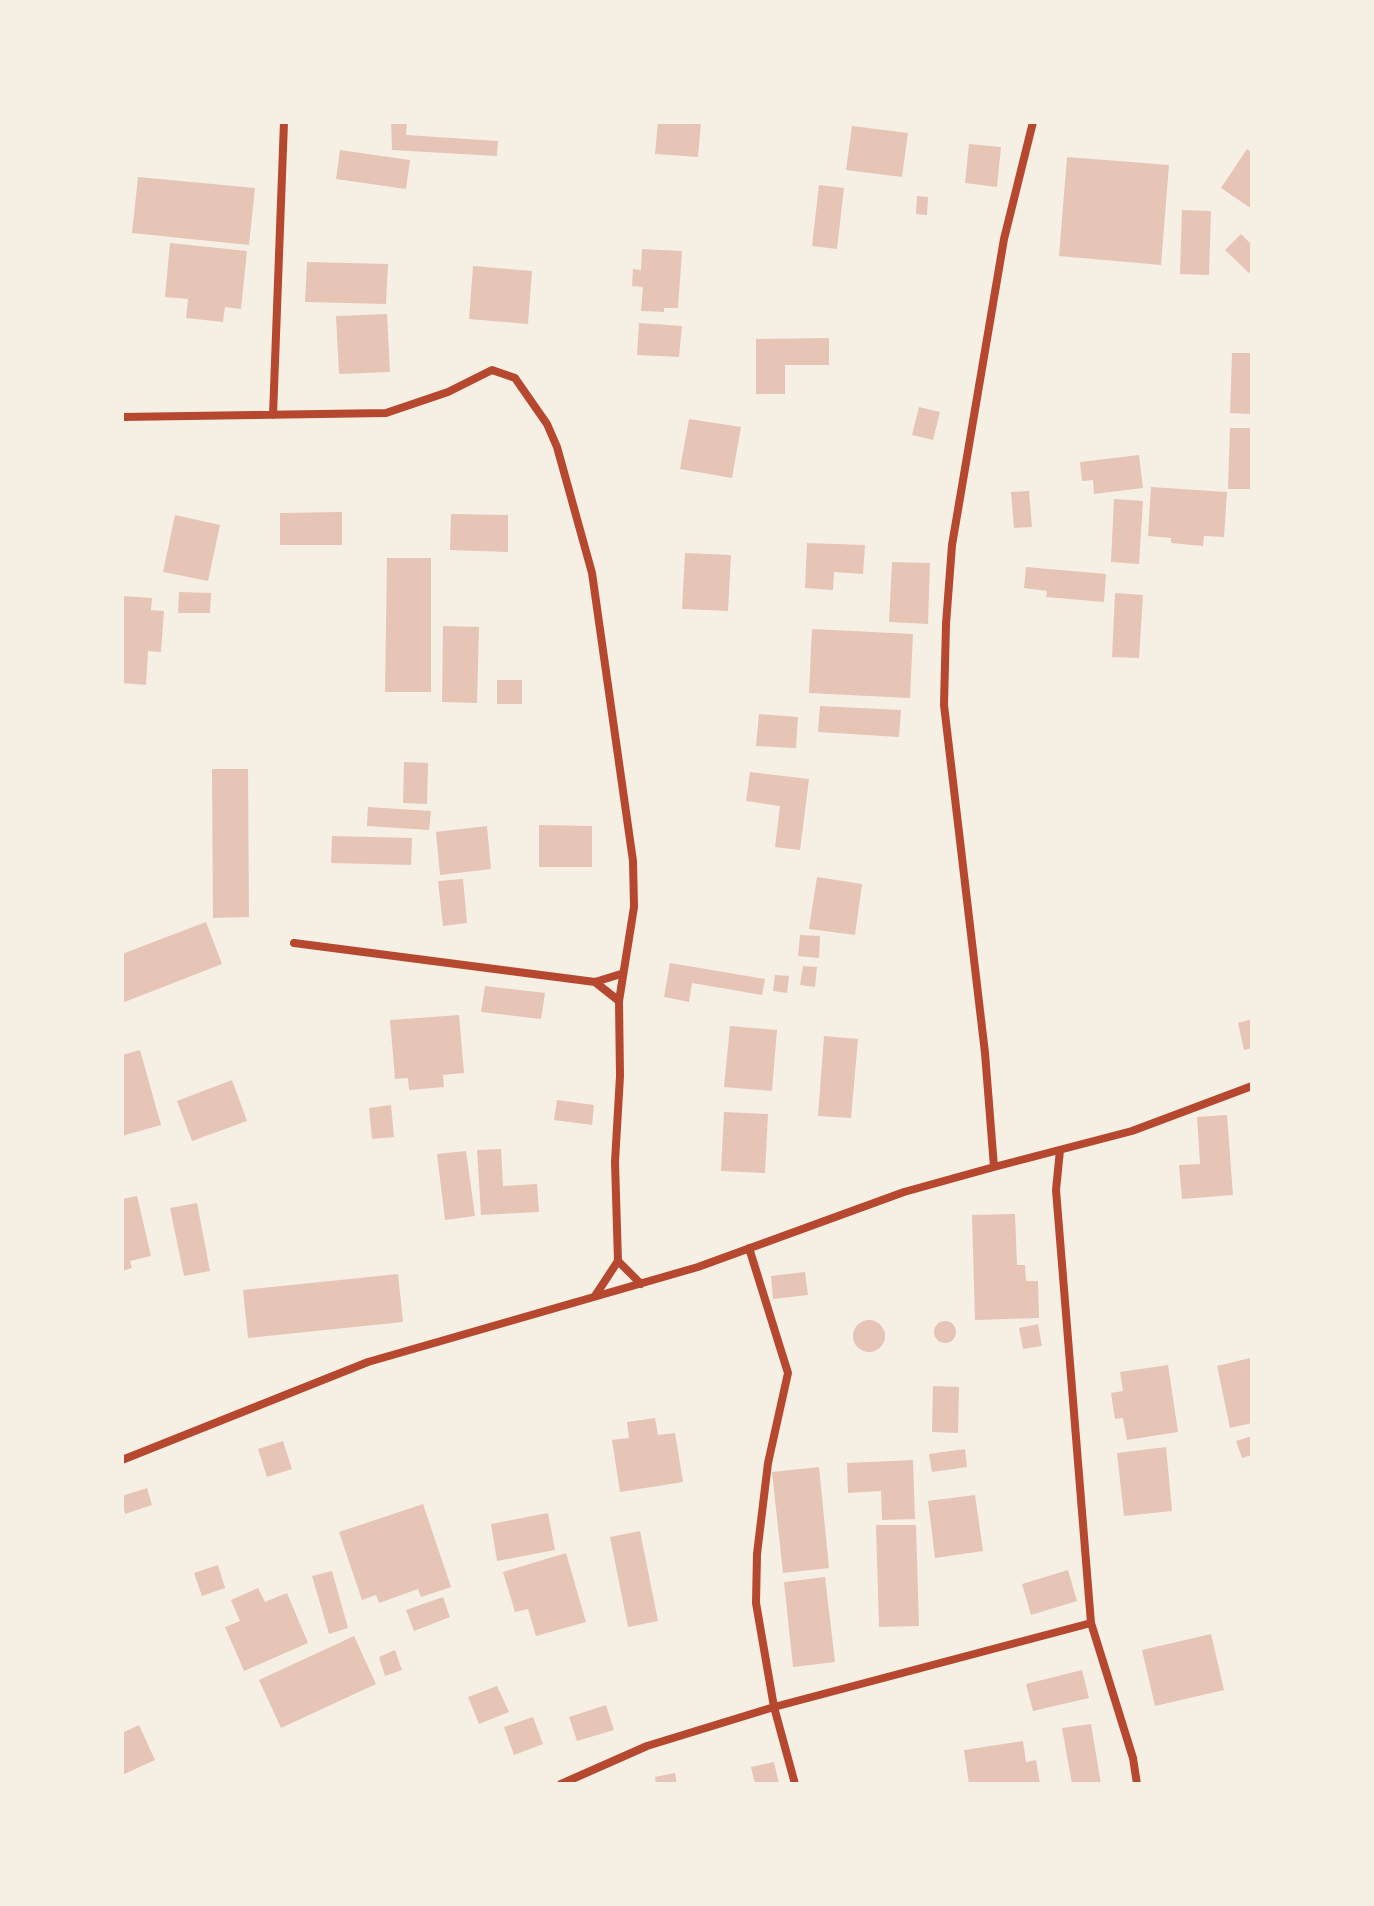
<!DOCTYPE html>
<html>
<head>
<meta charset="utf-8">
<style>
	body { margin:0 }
	#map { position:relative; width:1374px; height:1906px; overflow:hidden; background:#f6efe4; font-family:"Alegreya Sans",sans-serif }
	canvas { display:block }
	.frame { position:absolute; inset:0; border:124px solid #f6efe4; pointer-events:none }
</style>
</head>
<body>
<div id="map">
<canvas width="1374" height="1906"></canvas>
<div class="frame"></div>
</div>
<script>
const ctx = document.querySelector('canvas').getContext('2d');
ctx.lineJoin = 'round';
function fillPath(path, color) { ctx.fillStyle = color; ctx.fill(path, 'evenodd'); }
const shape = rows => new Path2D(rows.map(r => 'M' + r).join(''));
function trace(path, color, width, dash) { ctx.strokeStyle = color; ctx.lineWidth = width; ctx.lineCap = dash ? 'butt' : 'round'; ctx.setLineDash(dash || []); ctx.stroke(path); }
fillPath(shape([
	[391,122,407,122,406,135,498,141,497,156,392,150],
	[658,122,701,122,698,157,655,154],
	[852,126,908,133,902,177,846,170],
	[969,144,1001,147,997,187,965,183],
	[1247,149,1252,153,1252,209,1221,188],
	[340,150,410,160,406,189,336,179],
	[1067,157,1169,165,1161,265,1059,256],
	[138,177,255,188,249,245,132,233],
	[819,185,844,188,837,249,812,246],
	[917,196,928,197,927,215,916,214],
	[1182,210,1211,211,1209,275,1180,274],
	[1241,234,1252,245,1252,270,1249,273,1225,250],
	[170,243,247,251,241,309,225,307,223,322,186,318,188,299,165,297],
	[642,249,682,251,678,308,664,308,664,312,641,311,643,287,632,286,633,269,641,270],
	[307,262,388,264,386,304,305,302],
	[473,266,532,271,528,324,469,319],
	[387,314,390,372,339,374,336,316],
	[639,323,682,326,679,357,637,355],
	[829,338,829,365,785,365,785,394,756,394,756,339],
	[1232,353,1252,353,1252,414,1230,413],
	[919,407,940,412,933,440,912,435],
	[689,419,741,427,732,478,680,469],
	[1230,428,1252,428,1252,489,1228,489],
	[1139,455,1143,488,1094,494,1093,480,1082,481,1080,462],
	[1151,487,1227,492,1224,537,1204,536,1203,546,1171,543,1171,538,1148,536],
	[1029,491,1032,527,1014,528,1011,492],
	[1114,499,1143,501,1139,564,1111,562],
	[342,512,342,545,280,545,280,513],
	[451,514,508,515,508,552,450,550],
	[175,515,220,525,208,581,163,572],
	[807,543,865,545,863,574,834,572,833,590,805,588],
	[685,553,731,555,728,611,682,609],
	[387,558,431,558,431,692,385,692],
	[892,562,930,563,928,624,889,622],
	[1026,567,1106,574,1104,602,1046,597,1047,591,1024,588],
	[179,592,211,593,210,613,178,613],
	[1115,593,1143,595,1139,658,1112,657],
	[122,596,152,598,151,610,164,611,161,652,148,651,146,685,122,683],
	[443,626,479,627,477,703,442,702],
	[812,629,913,634,910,698,809,693],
	[497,680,522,680,522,704,497,704],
	[820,706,901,710,899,737,818,732],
	[759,714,798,717,796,748,756,746],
	[404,762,428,763,427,804,403,803],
	[212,769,248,769,249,917,213,918],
	[750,772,809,779,800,850,775,847,780,806,746,801],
	[368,807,431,811,429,830,367,826],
	[539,825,592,826,592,867,539,867],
	[487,826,491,869,440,875,436,832],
	[332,836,412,838,411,865,331,863],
	[817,877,862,884,855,935,809,929],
	[463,879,467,923,443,926,438,881],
	[206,922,222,964,122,1003,122,954],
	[800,935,820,936,819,958,798,956],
	[670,963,765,979,762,995,692,983,689,1002,664,997],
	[803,966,817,967,815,987,800,985],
	[775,975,789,976,787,993,773,991],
	[485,986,545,993,541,1019,481,1012],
	[459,1015,464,1073,443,1075,444,1087,409,1090,408,1078,395,1079,390,1020],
	[1252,1019,1252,1048,1244,1050,1238,1023],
	[730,1026,777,1030,772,1091,724,1087],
	[824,1036,858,1039,851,1118,818,1116],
	[140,1050,161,1125,122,1136,122,1055],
	[232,1080,247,1121,192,1141,177,1101],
	[557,1100,594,1105,592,1125,554,1120],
	[391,1105,394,1137,372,1139,369,1108],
	[724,1112,768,1114,765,1173,721,1171],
	[1227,1115,1233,1195,1182,1199,1179,1165,1200,1164,1197,1117],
	[501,1149,503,1186,537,1184,539,1212,481,1215,477,1150],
	[466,1151,475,1216,445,1220,437,1154],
	[137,1196,151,1256,130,1261,132,1268,122,1271,122,1199],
	[197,1203,210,1271,184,1276,170,1208],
	[1015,1214,1017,1265,1025,1265,1026,1281,1038,1281,1039,1318,975,1320,972,1215],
	[805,1272,808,1295,773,1299,771,1276],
	[398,1274,403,1322,248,1338,243,1290],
	'853 1336a16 16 0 1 1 32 0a16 16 0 1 1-32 0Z',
	'934 1332a11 11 0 1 1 22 0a11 11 0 1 1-22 0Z',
	[1038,1324,1042,1346,1023,1349,1019,1328],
	[1250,1358,1252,1423,1230,1428,1217,1366],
	[1168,1365,1178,1432,1127,1440,1123,1418,1115,1419,1111,1393,1123,1391,1120,1372],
	[933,1386,959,1387,958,1433,932,1432],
	[655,1418,658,1435,675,1433,683,1482,620,1492,612,1440,629,1438,627,1422],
	[1252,1436,1252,1455,1242,1458,1236,1441],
	[283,1441,292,1469,267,1477,258,1449],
	[1166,1447,1172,1511,1124,1516,1117,1453],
	[965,1449,967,1467,932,1472,929,1454],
	[913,1460,915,1519,882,1520,881,1491,848,1493,847,1463],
	[819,1467,829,1568,783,1573,772,1472],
	[147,1488,152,1505,125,1514,122,1496],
	[975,1495,983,1551,935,1558,928,1501],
	[423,1504,451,1587,421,1597,418,1589,379,1603,376,1595,362,1600,339,1532],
	[548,1513,555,1550,497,1561,491,1524],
	[876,1525,916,1525,919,1626,879,1627],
	[640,1531,658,1621,628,1627,610,1537],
	[566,1553,586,1622,536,1636,528,1609,515,1612,503,1572],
	[218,1565,225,1588,202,1596,194,1573],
	[1068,1570,1077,1601,1031,1615,1022,1584],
	[332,1571,348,1628,329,1634,312,1576],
	[825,1577,835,1662,793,1667,784,1582],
	[258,1588,265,1602,287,1593,308,1643,244,1671,225,1627,240,1621,231,1600],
	[443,1597,450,1617,414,1631,406,1610],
	[1211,1634,1224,1690,1155,1706,1142,1650],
	[354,1636,376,1684,281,1728,259,1680],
	[395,1650,402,1670,385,1676,379,1657],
	[1082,1670,1089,1698,1033,1711,1026,1684],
	[497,1686,509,1712,479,1724,468,1697],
	[606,1705,614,1730,577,1741,569,1717],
	[533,1717,543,1744,514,1755,504,1727],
	[1091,1724,1101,1784,1072,1784,1062,1728],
	[139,1725,155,1760,122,1775,122,1733],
	[1023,1741,1026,1762,1036,1760,1040,1784,969,1784,964,1750],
	[774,1762,779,1784,755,1784,751,1767],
	[675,1773,677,1784,656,1784,655,1777]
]), '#e6c5b7');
trace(shape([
	[273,415,284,122],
	[122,417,386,413,448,392,492,370,515,378,547,424,557,447,592,573,633,861,634,907,619,1001,620,1076,615,1162,618,1261,595,1296],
	[294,943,595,982,621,974],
	[595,982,619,1001],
	[1060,1150,1056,1190,1091,1623,1133,1758,1137,1784],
	[994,1167,1132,1131,1252,1086],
	[749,1248,788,1373,768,1463,757,1554,756,1603,774,1707,795,1784],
	[618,1261,641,1284],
	[122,1460,368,1362,698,1267,904,1192,994,1167,985,1053,944,705,946,624,952,545,1004,239,1033,122],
	[561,1784,647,1746,774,1707,1091,1623]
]), '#b5482f', 8);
</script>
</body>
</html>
